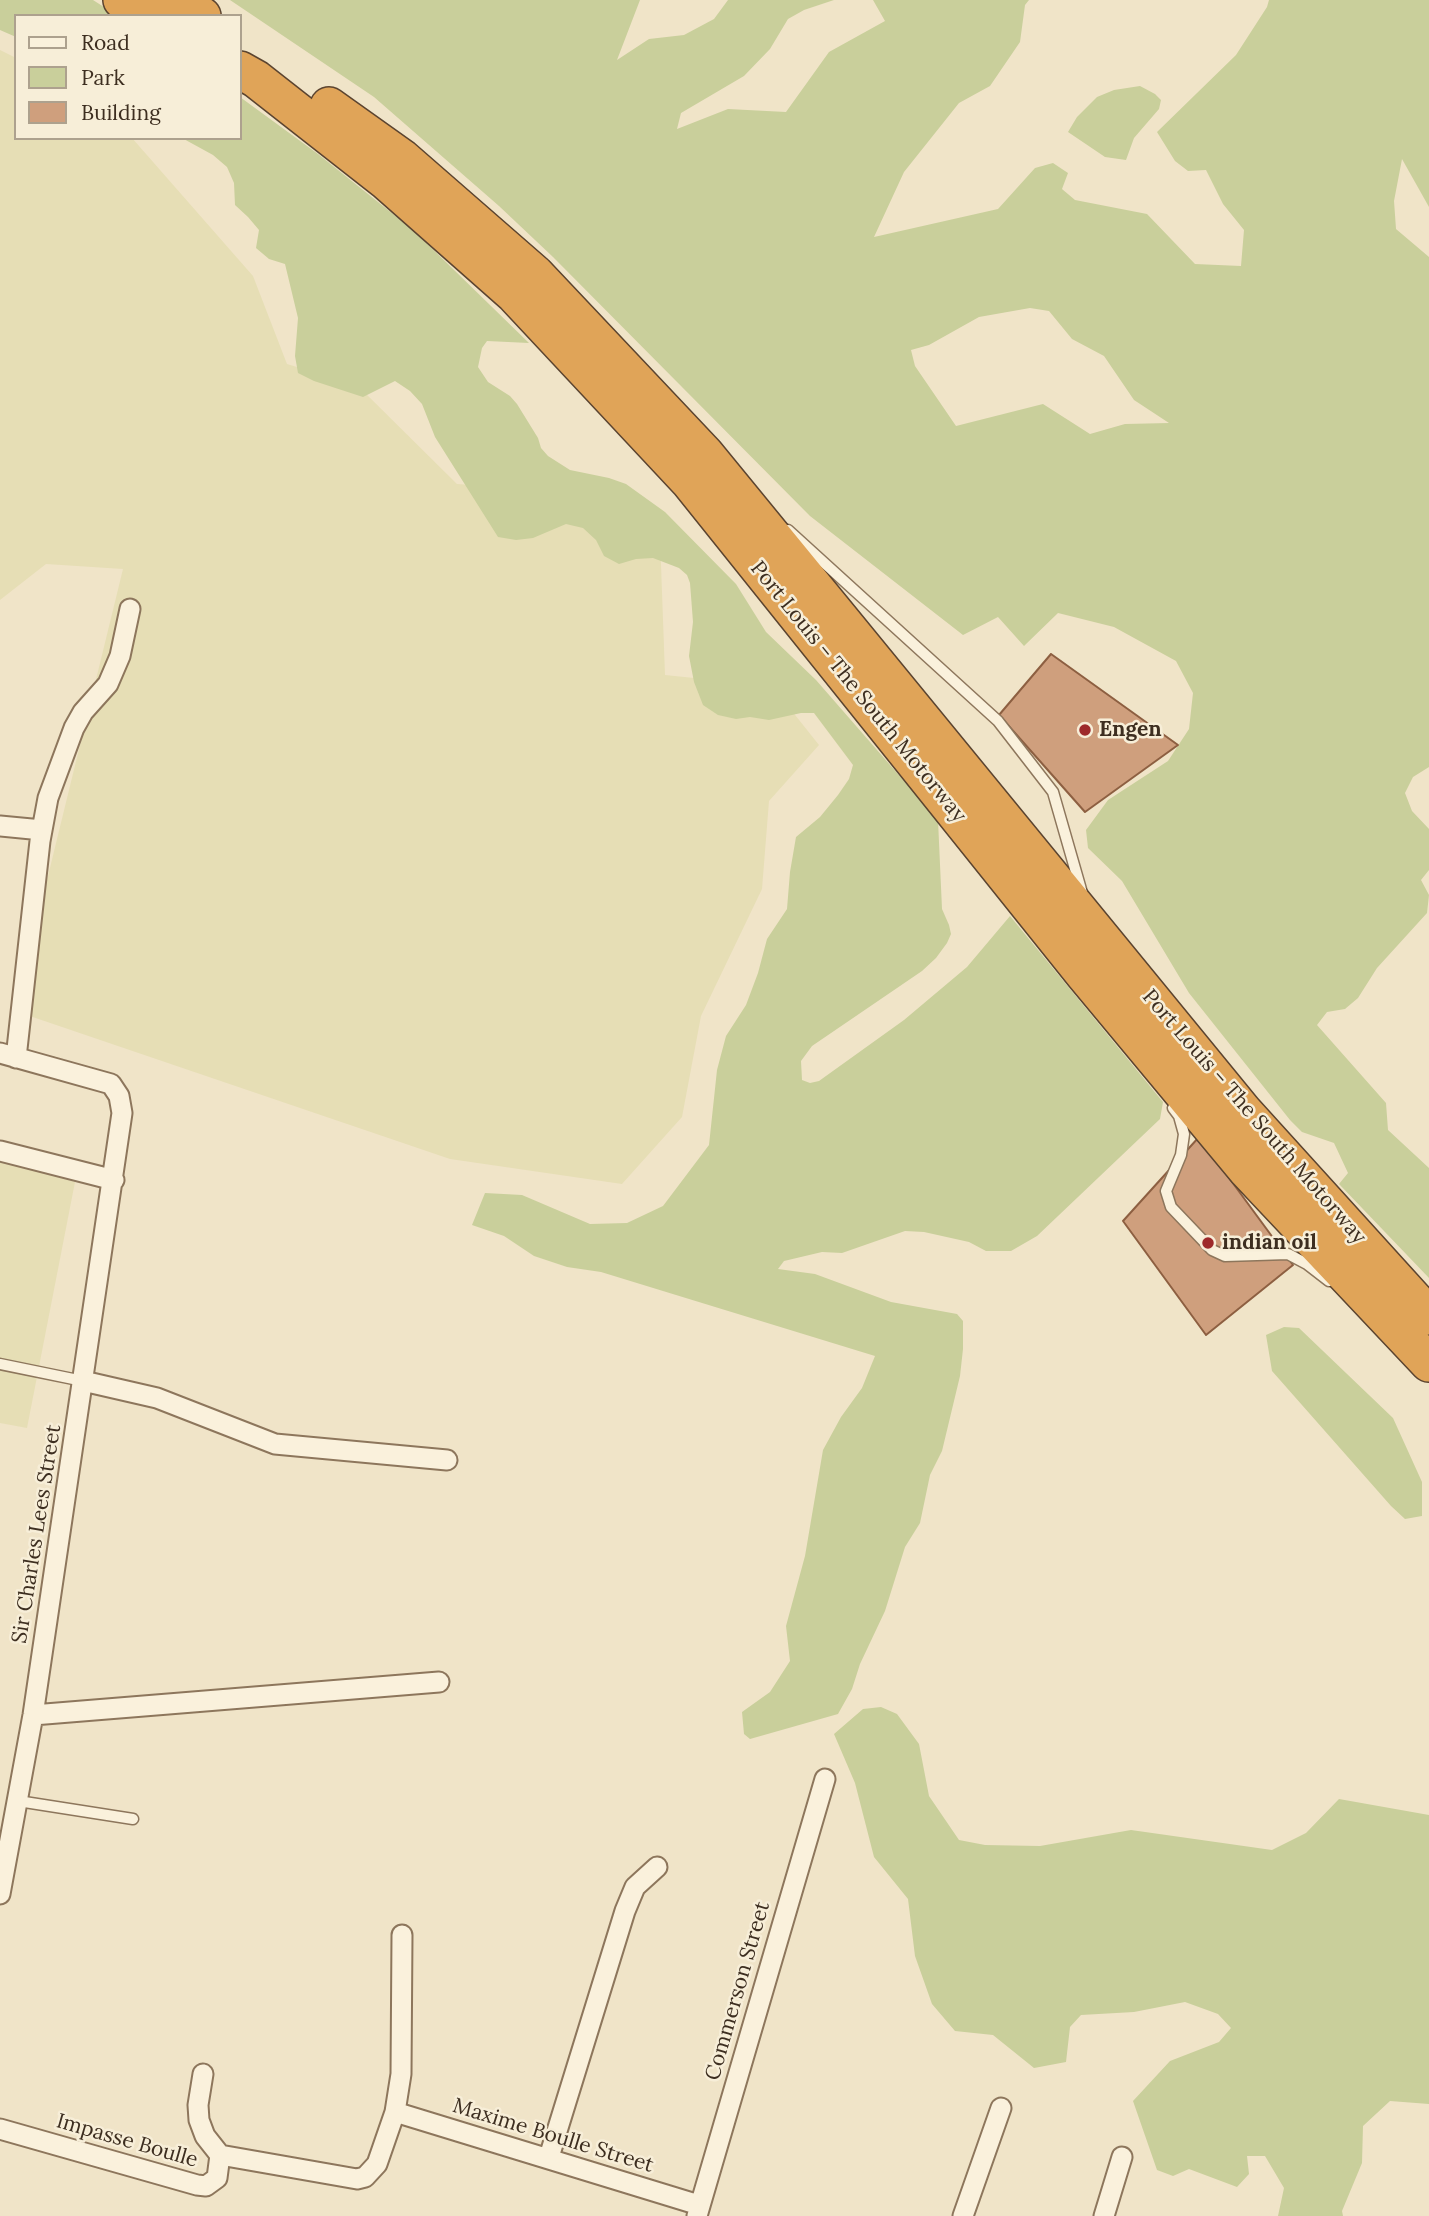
<!DOCTYPE html>
<html>
<head>
<meta charset="utf-8">
<style>
	body { margin:0 }
	#map { position:relative; width:1429px; height:2216px; overflow:hidden; background:#f0e4c8; font-family:Lora,serif }
	canvas { display:block }
	.legend { position:absolute; left:14px; top:14px; width:228px; height:126px; box-sizing:border-box; background:#f7eed8; border:2px solid #ada18e; margin:0; padding:9px 12px; list-style:none; font-size:21px; color:#3d2e20 }
	.legend li { display:flex; align-items:center; gap:14px; height:35px }
	.legend b { width:35px; border:2px solid #ada18e }
</style>
</head>
<body>
<div id="map">
<canvas width="1429" height="2216"></canvas>
<ul class="legend">
<li><b style="height:9px;background:#faf1dc"></b>Road</li>
<li><b style="height:19px;background:#c9cf9b"></b>Park</li>
<li><b style="height:19px;background:#cf9f7d"></b>Building</li>
</ul>
</div>
<script>
const ctx = document.querySelector('canvas').getContext('2d');
ctx.lineJoin = 'round';
function fillPath(path, color) { ctx.fillStyle = color; ctx.fill(path, 'evenodd'); }
const shape = rows => new Path2D(rows.map(r => 'M' + r).join(''));
function trace(path, color, width, dash) { ctx.strokeStyle = color; ctx.lineWidth = width; ctx.lineCap = dash ? 'butt' : 'round'; ctx.setLineDash(dash || []); ctx.stroke(path); }
function drawText(font, color, halo, rows, align = 'center') {
  ctx.font = font + ' Lora,serif'; ctx.lineWidth = 5; ctx.setLineDash([]); ctx.textBaseline = 'middle'; ctx.strokeStyle = halo; ctx.fillStyle = color; for (const [text, x, y, turn = 0] of rows) {
    ctx.save(); ctx.translate(x, y); ctx.rotate((+turn || 0) * Math.PI / 180); ctx.textAlign = isNaN(turn) ? turn : align; if (halo) ctx.strokeText(text, 0, 0); ctx.fillText(text, 0, 0); ctx.restore();
  }
}
fillPath(shape([
	[0,50,16,58,16,138,132,138,253,276,287,364,357,385,457,484,541,490,660,537,665,675,772,686,819,745,769,801,762,889,701,1016,682,1117,622,1184,450,1159,15,1011,123,569,46,564,0,600],
	[0,1159,75,1182,27,1428,0,1423]
]), '#e6deb5');
fillPath(shape([
	[0,0,93,0,118,16,16,16,16,37,0,30],
	[230,0,640,0,617,60,649,39,684,35,714,19,728,0,834,0,804,10,788,19,770,49,744,76,681,113,677,129,728,109,786,112,829,52,885,21,873,0,1029,0,1025,5,1020,42,990,86,959,103,904,172,874,237,998,209,1035,168,1053,163,1068,173,1062,189,1075,200,1147,214,1195,264,1241,266,1244,230,1223,204,1206,170,1188,171,1175,161,1157,132,1236,55,1267,7,1269,0,1429,0,1429,207,1402,159,1394,201,1396,229,1429,257,1429,767,1413,777,1405,793,1412,811,1429,829,1429,870,1421,880,1429,895,1427,913,1377,968,1358,998,1345,1009,1327,1012,1317,1025,1386,1103,1388,1130,1429,1168,1429,1278,1339,1184,1348,1173,1334,1143,1302,1132,1290,1120,1189,993,1122,881,1088,848,1086,830,1108,800,1168,761,1189,729,1193,693,1176,661,1114,627,1058,613,1024,646,998,617,963,635,810,516,553,257,499,206,374,97],
	[1030,308,1049,311,1072,339,1104,356,1134,400,1169,423,1125,424,1090,434,1043,404,956,426,915,366,911,350,929,345,979,317],
	[1140,86,1155,94,1161,100,1159,109,1134,138,1126,160,1105,157,1068,132,1077,117,1097,97,1114,90],
	[240,97,318,154,413,230,529,343,487,341,482,348,478,367,488,382,510,396,517,404,538,438,541,448,548,456,570,470,609,478,626,484,665,512,736,584,766,632,816,680,938,820,942,909,949,925,951,934,947,943,936,958,922,971,812,1046,801,1061,802,1080,810,1083,819,1081,904,1020,967,967,1010,916,1163,1102,1160,1119,1037,1236,1011,1251,986,1251,969,1242,924,1232,905,1231,842,1253,822,1252,784,1261,778,1269,815,1274,891,1302,957,1314,963,1321,963,1349,960,1376,942,1451,930,1475,920,1523,905,1547,885,1611,860,1664,852,1689,838,1714,750,1739,744,1734,742,1712,770,1692,790,1661,786,1626,805,1556,823,1450,841,1417,862,1388,875,1356,601,1272,567,1267,534,1256,504,1236,472,1225,485,1193,522,1195,590,1224,627,1223,663,1206,709,1145,717,1070,726,1036,746,1005,758,973,767,939,787,909,790,872,796,837,820,817,838,795,849,779,853,765,814,713,801,713,769,720,750,717,736,719,718,715,703,705,694,682,689,656,693,622,690,583,687,575,679,568,653,558,636,559,619,564,604,556,596,540,583,528,566,524,533,538,516,540,498,537,435,437,422,404,410,391,395,381,363,397,314,381,298,373,295,356,298,318,285,264,269,259,256,248,259,230,248,217,235,205,234,183,227,167,213,155,182,138,240,138],
	[1284,1327,1299,1328,1393,1418,1422,1482,1422,1516,1405,1519,1391,1506,1272,1371,1266,1335],
	[881,1707,897,1714,919,1744,929,1796,959,1840,985,1845,1040,1846,1131,1830,1272,1850,1306,1833,1339,1799,1429,1815,1429,2104,1390,2101,1363,2126,1362,2163,1342,2211,1343,2216,1278,2216,1284,2188,1265,2156,1247,2156,1249,2174,1237,2187,1189,2169,1173,2176,1157,2170,1133,2101,1170,2061,1219,2042,1231,2028,1218,2014,1185,2002,1134,2012,1081,2015,1070,2027,1066,2062,1034,2068,993,2035,955,2031,932,2004,915,1956,908,1899,874,1857,855,1783,834,1734,863,1709]
]), '#c9cf9b');
const building = shape([
	[1051,654,1178,745,1085,812,999,715,1051,654],
	[1199,1137,1293,1265,1206,1335,1123,1221,1199,1137]
]);
fillPath(building, '#cf9f7d');
trace(building, '#8d5f41', 2);
const lane = shape([
	[788,530,998,721,1053,792,1082,893],
	[1173,1108,1179,1116,1184,1134,1181,1155,1166,1191,1171,1207,1212,1250,1225,1256,1288,1254,1307,1264,1329,1281],
	[0,1364,83,1381],
	[18,1801,133,1819]
]);
const street = shape([
	[0,826,42,830],
	[0,1053,111,1084,119,1096,122,1113,33,1715,0,1894],
	[16,1058,40,841,48,798,74,728,83,712,108,684,120,656,130,609],
	[0,1151,114,1180],
	[83,1381,157,1398,275,1444,447,1460],
	[33,1715,439,1682],
	[402,1935,401,2074,395,2112,699,2205],
	[203,2074,198,2105,199,2120,205,2136,220,2155],
	[0,2129,197,2185,206,2186,217,2178,220,2155],
	[220,2155,357,2179,365,2177,377,2164,395,2112],
	[549,2157,625,1911,635,1887,657,1867],
	[697,2216,825,1779],
	[963,2216,1001,2108],
	[1104,2216,1122,2157]
]);
const highway = shape([
	[122,0,149,16],
	[177,0,202,16],
	[240,70,256,79,386,181,515,295,689,481,1084,974,1246,1169,1429,1363],
	[329,106,402,158,535,274,705,454,1243,1111,1429,1316]
]);
trace(lane, '#8d765c', 13);
trace(street, '#8d765c', 23);
trace(highway, '#5b4430', 40);
trace(lane, '#faf1dc', 10);
trace(street, '#faf1dc', 19);
trace(highway, '#e0a458', 37);
for (const [x, y, r, color] of [
	[1085,730,7,"#9e2a2b"],
	[1208,1243,7,"#9e2a2b"]
]) { const dot = new Path2D(); dot.arc(x, y, r, 0, 2 * Math.PI); ctx.fillStyle = color; ctx.fill(dot); trace(dot, '#f7eed8', 2.5); }
drawText('21px', '#3d2e20', '#f7eed8', [
	["Port Louis – The South Motorway",858,692,51],
	["Port Louis – The South Motorway",1254,1117,49],
	["Sir Charles Lees Street",37,1534,-81],
	["Commerson Street",738,1991,-74],
	["Maxime Boulle Street",553,2136,17],
	["Impasse Boulle",127,2141,16]
]);
drawText('bold 21px', '#3d2e20', '#f7eed8', [
	["Engen",1099,730],
	["indian oil",1222,1243]
], 'left');
</script>
</body>
</html>
